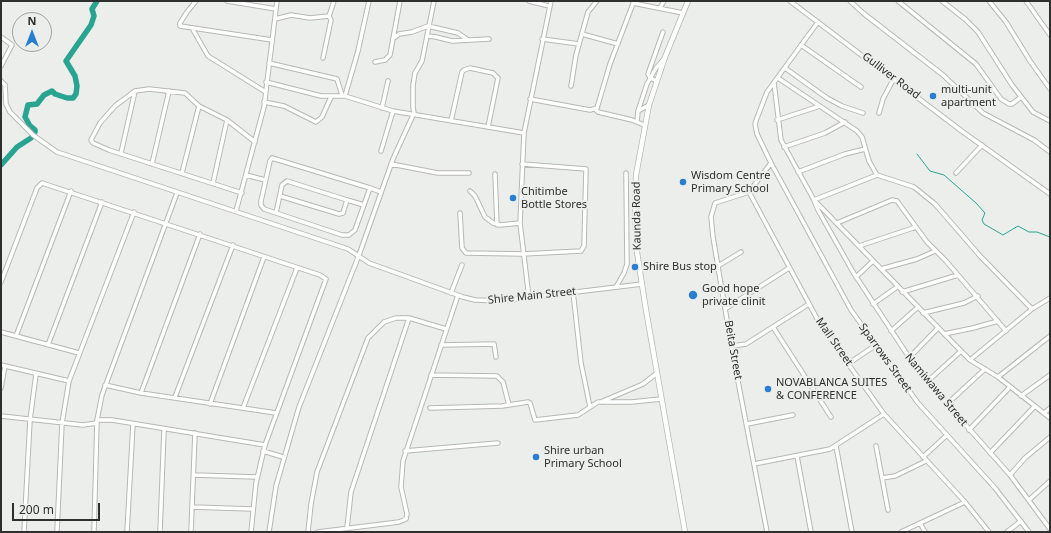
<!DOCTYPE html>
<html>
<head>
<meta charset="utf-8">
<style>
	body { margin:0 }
	#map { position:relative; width:1051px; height:533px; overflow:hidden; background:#eceeeb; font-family:"Noto Sans",sans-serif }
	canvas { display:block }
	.frame { position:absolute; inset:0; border:2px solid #2e2f2e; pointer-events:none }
	.north { position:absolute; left:12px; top:12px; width:40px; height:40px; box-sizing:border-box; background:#eceeeb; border:1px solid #a0a29f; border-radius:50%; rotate:0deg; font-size:11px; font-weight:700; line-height:16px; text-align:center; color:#2e2f2e }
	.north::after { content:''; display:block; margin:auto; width:14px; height:18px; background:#2a7ecd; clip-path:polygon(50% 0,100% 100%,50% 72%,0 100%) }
	.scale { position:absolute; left:12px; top:503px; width:88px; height:18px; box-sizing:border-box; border:2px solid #2e2f2e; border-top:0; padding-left:5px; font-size:12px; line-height:14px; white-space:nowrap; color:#2e2f2e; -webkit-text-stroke:3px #eceeeb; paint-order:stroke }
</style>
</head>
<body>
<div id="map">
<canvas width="1051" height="533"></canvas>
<div class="frame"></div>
<div class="north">N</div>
<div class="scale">200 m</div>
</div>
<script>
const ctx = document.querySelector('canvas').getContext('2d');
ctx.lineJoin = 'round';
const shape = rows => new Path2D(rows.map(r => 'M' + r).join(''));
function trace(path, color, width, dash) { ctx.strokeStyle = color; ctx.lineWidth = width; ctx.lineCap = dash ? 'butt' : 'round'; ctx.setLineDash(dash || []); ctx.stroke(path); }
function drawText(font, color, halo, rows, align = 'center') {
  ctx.font = font + ' "Noto Sans",sans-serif'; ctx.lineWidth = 4; ctx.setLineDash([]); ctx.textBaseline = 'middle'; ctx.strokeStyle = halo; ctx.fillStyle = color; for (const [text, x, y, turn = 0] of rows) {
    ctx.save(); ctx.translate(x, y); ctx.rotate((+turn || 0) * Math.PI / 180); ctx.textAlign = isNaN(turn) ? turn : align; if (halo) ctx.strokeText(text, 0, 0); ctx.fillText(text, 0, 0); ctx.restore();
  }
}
trace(shape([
	[917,154,930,171,944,175,976,203,985,213,982,220,984,224,1003,235,1018,226,1029,232,1037,232,1050,237]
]), '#29a490', 1);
trace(shape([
	[1,165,17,147,31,138,35,132,35,130,30,126,25,117,28,105,37,104,44,95,52,91,55,94,67,98,73,98,76,94,77,86,75,76,66,61,91,25,94,16,92,9,97,1]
]), '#29a490', 5.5);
const minor = shape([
	[196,1,187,12,180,23,180,26,272,40],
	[227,1,276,9],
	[529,1,549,6],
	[790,1,963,132,1050,194],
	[850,1,863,13,943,75,983,113,1034,140,1050,152],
	[898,1,976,64,1001,99,1009,104,1012,104,1021,97],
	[942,1,965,19,978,32,1012,85,1033,112,1050,121],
	[989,1,1006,22,1030,61,1050,89],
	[1026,1,1050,35],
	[633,3,683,13],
	[660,8,664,1],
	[275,19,291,15,310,18,329,16,334,1],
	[818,22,767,92,757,118,755,124,757,134,771,163,851,310,918,403,995,488,1029,532],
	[192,28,208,56,264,91],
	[582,34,618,44],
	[427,36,436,37,452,41,489,39],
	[1,37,12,45,1,66],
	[394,38,399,34,412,32,428,26,458,33,468,40],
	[542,39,579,44],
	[801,45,861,87],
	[323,58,331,20,329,16],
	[375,62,385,60,390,55,400,1],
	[269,63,337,79,342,95],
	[785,68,827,98,842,106,863,113],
	[778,78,857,131,862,137,869,161,877,175,914,187,935,204,981,257,1032,309],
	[1,81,5,85,6,104,10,112,33,135,57,152,348,249,369,263,463,297,475,300,502,301,642,284],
	[657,81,650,78,648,74,663,32],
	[266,82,321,96,345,96,393,111,524,133],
	[774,83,781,140,814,200,961,351,970,360,998,377,1050,418],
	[571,86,576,55,588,12,597,1],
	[345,96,358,51,369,1],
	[530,99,590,110,597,108,610,64,634,1],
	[264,102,284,106,316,122,322,117,331,97],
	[382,108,388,81],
	[595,109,598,112,632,120,644,125],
	[638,111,649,105],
	[879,113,883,99,894,78],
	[777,120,820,106],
	[451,121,462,72,464,70,470,68,493,73,498,78,488,127],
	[637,122,638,111,647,84,656,68,665,58],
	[784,147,825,133,845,122],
	[381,151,393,111],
	[121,153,135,91],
	[272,158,370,188,355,230,349,235,342,235,264,209,261,205,261,201,270,161,272,158],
	[152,164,169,91],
	[391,164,438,173,469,173],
	[798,172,845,154,865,149],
	[182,173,199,106],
	[956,173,982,145],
	[495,174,497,225],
	[246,175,265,180],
	[877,175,814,200,818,210,853,272,918,371,1010,475,1050,529],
	[213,183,227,120],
	[370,188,381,192],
	[470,191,475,196,485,217,493,223,500,225,520,223],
	[749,192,821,326,884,414,965,502,989,532],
	[749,192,715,203,711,217,713,237,732,350,767,532],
	[749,192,771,163],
	[242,193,109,150,93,143,91,140,100,123,115,106,135,91,149,89,185,93,199,106,227,120,255,142],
	[347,200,364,205],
	[236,211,264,107,277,1],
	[276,213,282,185,287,181,347,200,343,213,339,214,280,196],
	[460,213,462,248,466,253,523,254,581,251,584,246,586,169,522,164],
	[837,223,892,200,897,201,927,242,946,261,1006,331],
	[859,246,916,227],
	[718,266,741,252],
	[881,269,917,259,935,251],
	[856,277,873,261],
	[1,282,37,188,42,183,320,275,326,279,265,445,256,483,251,532],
	[616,287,624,273,627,264,626,173],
	[573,292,581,363,590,407],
	[902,292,958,275],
	[451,293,462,265],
	[529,298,520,223,524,133,551,1],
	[873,304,897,287],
	[725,309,789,268],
	[923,313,964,303,978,296],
	[773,327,831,417],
	[891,331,917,308],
	[1,332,79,353],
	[944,334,973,328,998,321],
	[16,336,71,191],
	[48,345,102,202],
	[441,345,494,344,496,357],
	[732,346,746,344,809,304],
	[909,358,938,328],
	[970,360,1032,309,1050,298],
	[848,364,876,345],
	[1,365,69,381],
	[431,375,497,376,503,382,509,405],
	[998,377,1050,336],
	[928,381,961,351],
	[105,385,141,393,276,413],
	[1,388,5,366],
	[141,393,200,234],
	[1021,396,1050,375],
	[175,397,233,245],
	[603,401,643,384,657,373],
	[210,404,264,257],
	[947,404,985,369],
	[243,408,297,268],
	[430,408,502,406,528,402,530,403,535,420,578,415,598,402,632,402,661,399],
	[1044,413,1050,408],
	[1,416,83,425,97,423],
	[97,420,112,420,265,445],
	[747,424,793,415],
	[969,430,1009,388],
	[836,446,852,532],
	[876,446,888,510],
	[263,451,283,457],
	[405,451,498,443],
	[990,453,1035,406],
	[797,456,811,532],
	[923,457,947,435],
	[754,464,830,449,884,414],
	[194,475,257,477],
	[1010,475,1025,458,1050,437],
	[882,478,895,476,926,461],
	[1029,500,1050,481],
	[192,507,252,509],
	[920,523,925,532],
	[347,528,351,492,409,318],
	[24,532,30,420,36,374],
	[57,532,62,423,69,381,134,212],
	[94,532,97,420,102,395,177,193],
	[127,532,133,424],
	[160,532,164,430],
	[191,532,195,433],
	[269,532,276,486,299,407,359,255,393,159,414,113,413,107,413,85,415,73,422,61,434,1],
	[308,532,311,504,317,472,368,338,384,322,396,318,409,318,446,329],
	[318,532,399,522,406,519,407,514,401,487,403,461,458,295],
	[901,532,965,502],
	[1007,532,1021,521]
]);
const major = shape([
	[685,532,646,310,637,252,635,211,636,175,649,105,665,57,688,1]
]);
trace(minor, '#b6b8b5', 5.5);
trace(major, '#b6b8b5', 6);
trace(minor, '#fff', 3.5);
trace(major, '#fff', 4.5);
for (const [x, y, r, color] of [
	[933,96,4,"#2a7ecd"],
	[683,182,4,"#2a7ecd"],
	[513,198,4,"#2a7ecd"],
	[635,267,4,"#2a7ecd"],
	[693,295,5,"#2a7ecd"],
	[768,389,4,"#2a7ecd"],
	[536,457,4,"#2a7ecd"]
]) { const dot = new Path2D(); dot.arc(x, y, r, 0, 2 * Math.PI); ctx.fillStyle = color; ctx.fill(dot); trace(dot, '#eceeeb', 1.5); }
drawText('11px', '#2e2f2e', '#eceeeb', [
	["Gulliver Road",891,76,37],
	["Kaunda Road",637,216,-91],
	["Shire Main Street",532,296,-6],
	["Mall Street",834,342,55],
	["Beita Street",733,350,80],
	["Sparrows Street",885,358,54],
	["Namiwawa Street",936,390,50]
]);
drawText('11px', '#2e2f2e', '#eceeeb', [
	["multi-unit",941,90],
	["apartment",941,103],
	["Wisdom Centre",691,176],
	["Primary School",691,189],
	["Chitimbe",521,192],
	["Bottle Stores",521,205],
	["Shire Bus stop",643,267],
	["Good hope",702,289],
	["private clinit",702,302],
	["NOVABLANCA SUITES",776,383],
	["& CONFERENCE",776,396],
	["Shire urban",544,451],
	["Primary School",544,464]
], 'left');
</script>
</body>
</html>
